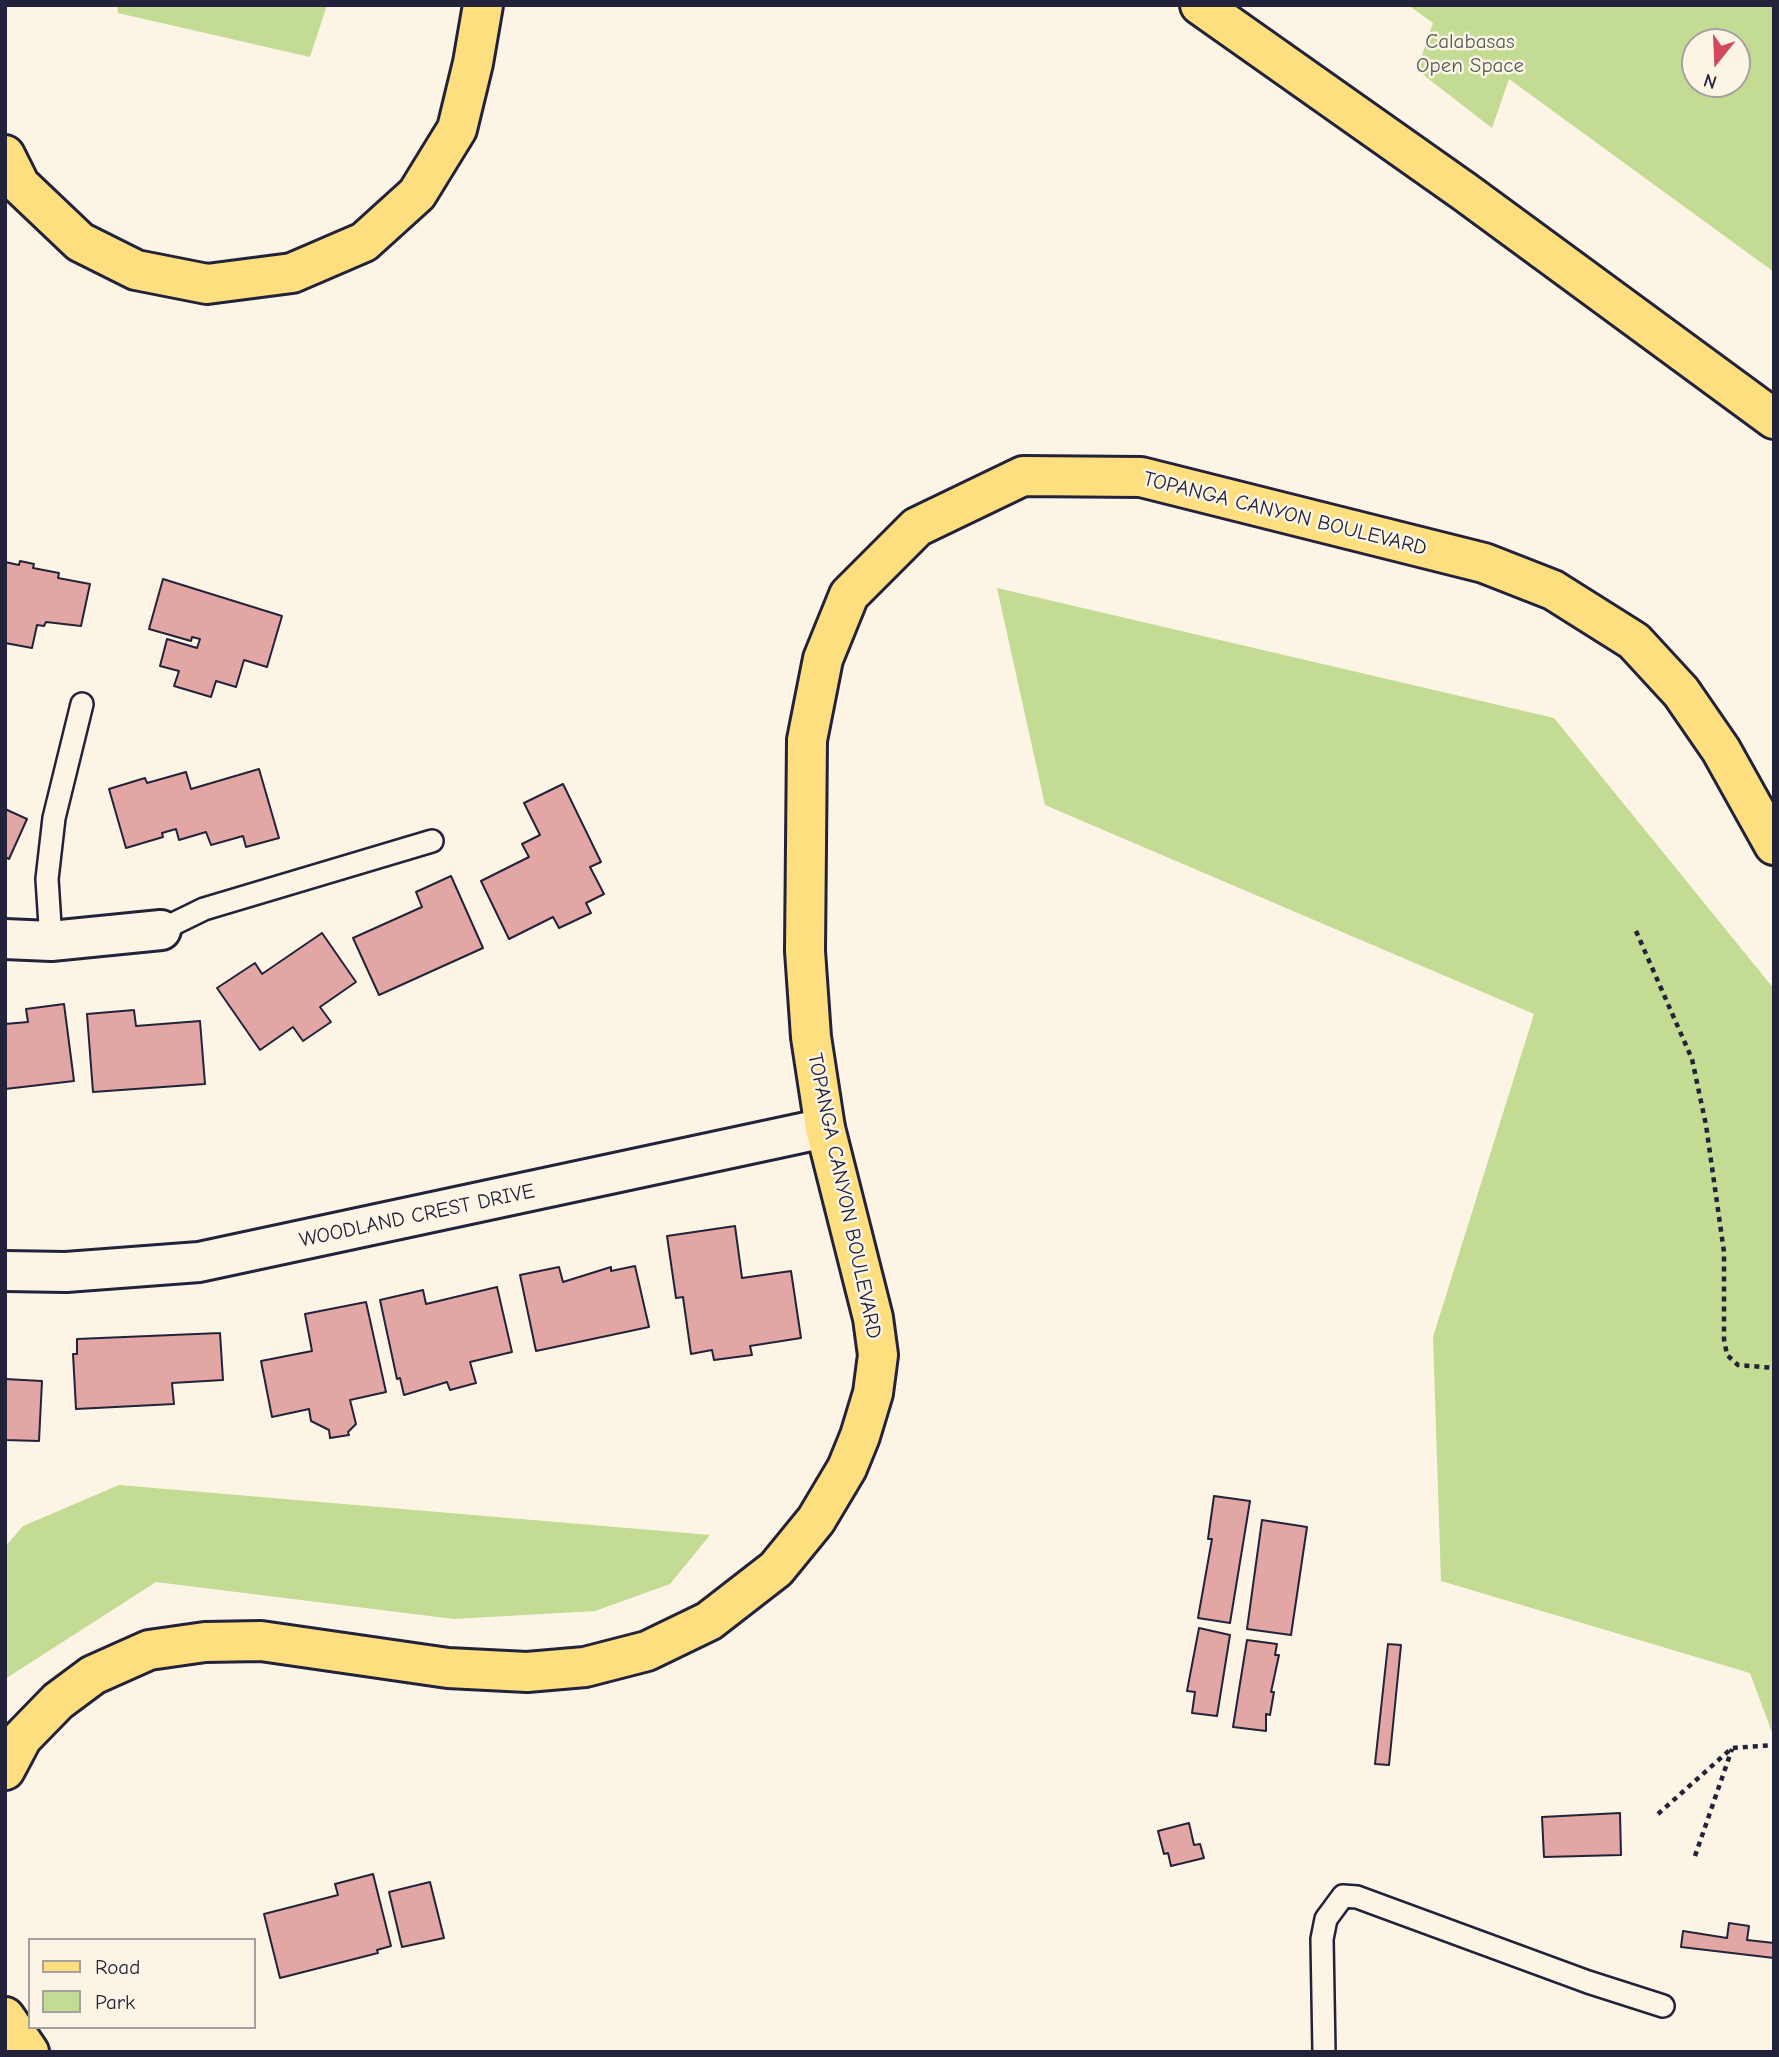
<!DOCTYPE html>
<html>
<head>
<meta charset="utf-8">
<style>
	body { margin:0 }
	#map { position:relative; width:1779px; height:2057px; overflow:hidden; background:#fcf5e5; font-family:"Comic Neue",sans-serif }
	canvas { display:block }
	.frame { position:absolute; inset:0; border:7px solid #22223b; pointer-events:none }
	.legend { position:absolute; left:28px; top:1938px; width:228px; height:91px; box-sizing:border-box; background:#fcf5e5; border:2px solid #a5a1a1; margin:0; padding:9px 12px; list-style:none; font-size:21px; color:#22223b }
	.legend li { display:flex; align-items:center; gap:14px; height:35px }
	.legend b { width:35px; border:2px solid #a5a1a1 }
	.north { position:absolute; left:1681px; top:28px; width:70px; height:70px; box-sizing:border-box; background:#fcf5e5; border:2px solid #a5a1a1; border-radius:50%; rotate:198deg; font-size:19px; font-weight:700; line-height:28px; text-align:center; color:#22223b }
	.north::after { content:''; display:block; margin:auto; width:24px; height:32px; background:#d1495b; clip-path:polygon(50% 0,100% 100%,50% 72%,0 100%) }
</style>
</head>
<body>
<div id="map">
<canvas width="1779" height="2057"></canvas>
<div class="frame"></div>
<ul class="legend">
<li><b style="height:9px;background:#fedf80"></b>Road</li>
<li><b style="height:19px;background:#c3db92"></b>Park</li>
</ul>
<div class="north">N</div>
</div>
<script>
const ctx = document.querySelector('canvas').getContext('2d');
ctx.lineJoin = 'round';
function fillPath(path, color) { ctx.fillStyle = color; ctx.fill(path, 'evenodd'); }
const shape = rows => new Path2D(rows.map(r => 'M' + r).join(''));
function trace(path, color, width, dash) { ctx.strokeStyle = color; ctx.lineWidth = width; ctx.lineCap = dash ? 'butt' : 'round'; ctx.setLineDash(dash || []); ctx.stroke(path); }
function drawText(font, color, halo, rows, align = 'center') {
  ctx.font = font + ' "Comic Neue",sans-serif'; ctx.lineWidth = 5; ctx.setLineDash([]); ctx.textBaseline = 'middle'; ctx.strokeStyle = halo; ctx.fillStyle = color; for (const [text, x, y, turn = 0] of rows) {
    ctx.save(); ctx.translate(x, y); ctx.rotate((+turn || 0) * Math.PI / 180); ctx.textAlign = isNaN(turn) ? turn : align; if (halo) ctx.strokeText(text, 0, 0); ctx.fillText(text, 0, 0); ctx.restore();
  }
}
fillPath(shape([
	[117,5,327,5,310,57,118,13],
	[1408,5,1774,5,1774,272,1509,79,1492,128,1417,70,1433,23],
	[1695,42,1737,42,1737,84,1695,84],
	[997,588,1554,718,1774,989,1774,1738,1750,1673,1441,1581,1433,1337,1534,1014,1045,805],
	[119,1485,710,1535,670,1584,595,1611,454,1619,156,1582,5,1679,5,1547,23,1526]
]), '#c3db92');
const building = shape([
	[20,561,34,564,33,568,59,573,58,578,90,584,81,626,46,622,44,626,37,625,32,648,5,643,5,562,19,565,20,561],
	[163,579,282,616,267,667,244,660,236,687,216,681,211,697,174,686,179,671,160,666,167,639,197,648,200,639,192,637,191,641,149,629,163,579],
	[259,769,279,838,246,847,243,836,211,845,206,832,179,840,176,829,162,833,163,837,126,848,109,789,145,778,147,783,186,772,191,789,259,769],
	[563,784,601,862,590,867,604,894,586,903,591,913,559,928,553,917,509,939,481,881,529,857,522,844,540,835,524,803,563,784],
	[5,809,27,819,9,859,5,857,5,809],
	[451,876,483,948,379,995,353,938,422,907,416,892,451,876],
	[322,933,356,982,320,1007,331,1022,303,1041,293,1027,260,1050,217,988,255,963,262,974,322,933],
	[64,1004,74,1081,5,1089,5,1024,28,1022,26,1009,64,1004],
	[134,1010,136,1026,200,1021,205,1084,93,1092,87,1014,134,1010],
	[735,1226,742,1278,791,1271,801,1338,750,1346,752,1355,714,1360,712,1350,691,1354,683,1297,676,1298,667,1236,735,1226],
	[635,1266,649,1327,536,1351,520,1275,559,1267,563,1282,611,1267,611,1271,635,1266],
	[497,1287,512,1352,470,1362,476,1383,450,1390,447,1382,404,1395,400,1378,397,1379,380,1300,423,1290,426,1304,497,1287],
	[366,1302,386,1392,350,1400,356,1424,348,1432,349,1435,330,1438,329,1430,311,1421,309,1409,272,1417,261,1361,312,1351,305,1314,366,1302],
	[220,1333,223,1380,172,1383,174,1404,76,1409,73,1354,77,1354,77,1339,220,1333],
	[5,1379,42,1381,39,1441,5,1440,5,1379],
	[1214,1496,1250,1501,1230,1623,1198,1618,1212,1539,1208,1539,1214,1496],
	[1262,1520,1307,1527,1291,1635,1247,1629,1262,1520],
	[1199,1628,1230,1635,1217,1716,1192,1713,1195,1692,1187,1691,1199,1628],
	[1247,1640,1277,1644,1275,1655,1279,1655,1271,1692,1274,1692,1270,1715,1266,1714,1266,1731,1233,1727,1247,1640],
	[1388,1644,1401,1645,1389,1765,1375,1764,1388,1644],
	[1620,1813,1621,1855,1544,1857,1542,1817,1620,1813],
	[1189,1823,1194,1845,1200,1844,1204,1858,1171,1866,1168,1853,1164,1854,1158,1831,1189,1823],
	[373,1874,391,1946,377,1950,378,1953,280,1978,264,1914,338,1895,335,1884,373,1874],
	[430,1882,444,1938,402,1947,389,1892,430,1882],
	[1729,1923,1749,1926,1747,1940,1774,1943,1774,1958,1681,1947,1683,1931,1727,1938,1729,1923]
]);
fillPath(building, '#e2a7a4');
trace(building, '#22223b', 2);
const service = shape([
	[161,930,204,909,432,841],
	[51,941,47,879,54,818,82,704],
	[1324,2052,1322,1939,1326,1919,1343,1896,1357,1897,1588,1982,1663,2006]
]);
const minor = shape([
	[5,939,51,941,161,930],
	[5,1271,66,1272,199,1262,825,1128]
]);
const primary = shape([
	[1200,5,1465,192,1774,419],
	[5,155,20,185,80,242,136,270,207,284,292,273,364,242,417,194,457,129,473,63,483,5],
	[5,1770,22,1738,58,1701,93,1675,149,1650,205,1642,261,1641,448,1668,527,1672,585,1667,647,1651,709,1621,776,1569,816,1520,847,1468,860,1436,873,1393,878,1355,873,1318,825,1128,811,1037,805,951,807,740,823,659,849,595,917,527,1023,476,1141,477,1484,563,1553,590,1634,641,1681,692,1721,750,1774,845],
	[5,2017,29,2052]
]);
trace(service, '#22223b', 26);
trace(minor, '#22223b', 44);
trace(primary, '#22223b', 44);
trace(shape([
	[1636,931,1692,1059,1706,1125,1724,1252,1724,1339,1727,1355,1738,1365,1774,1368],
	[1658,1814,1732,1748,1774,1745],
	[1695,1856,1732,1749]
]), '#22223b', 4.5, [5, 5]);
trace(service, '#fcf5e5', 21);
trace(minor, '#fcf5e5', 38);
trace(primary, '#fedf80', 38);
drawText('21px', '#525a55', '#fcf5e5', [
	["Calabasas",1470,42],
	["Open Space",1470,66]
]);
drawText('21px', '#22223b', '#fcf5e5', [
	["TOPANGA CANYON BOULEVARD",1285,514,14],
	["TOPANGA CANYON BOULEVARD",844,1196,78],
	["WOODLAND CREST DRIVE",417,1216,-12]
]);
</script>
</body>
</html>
